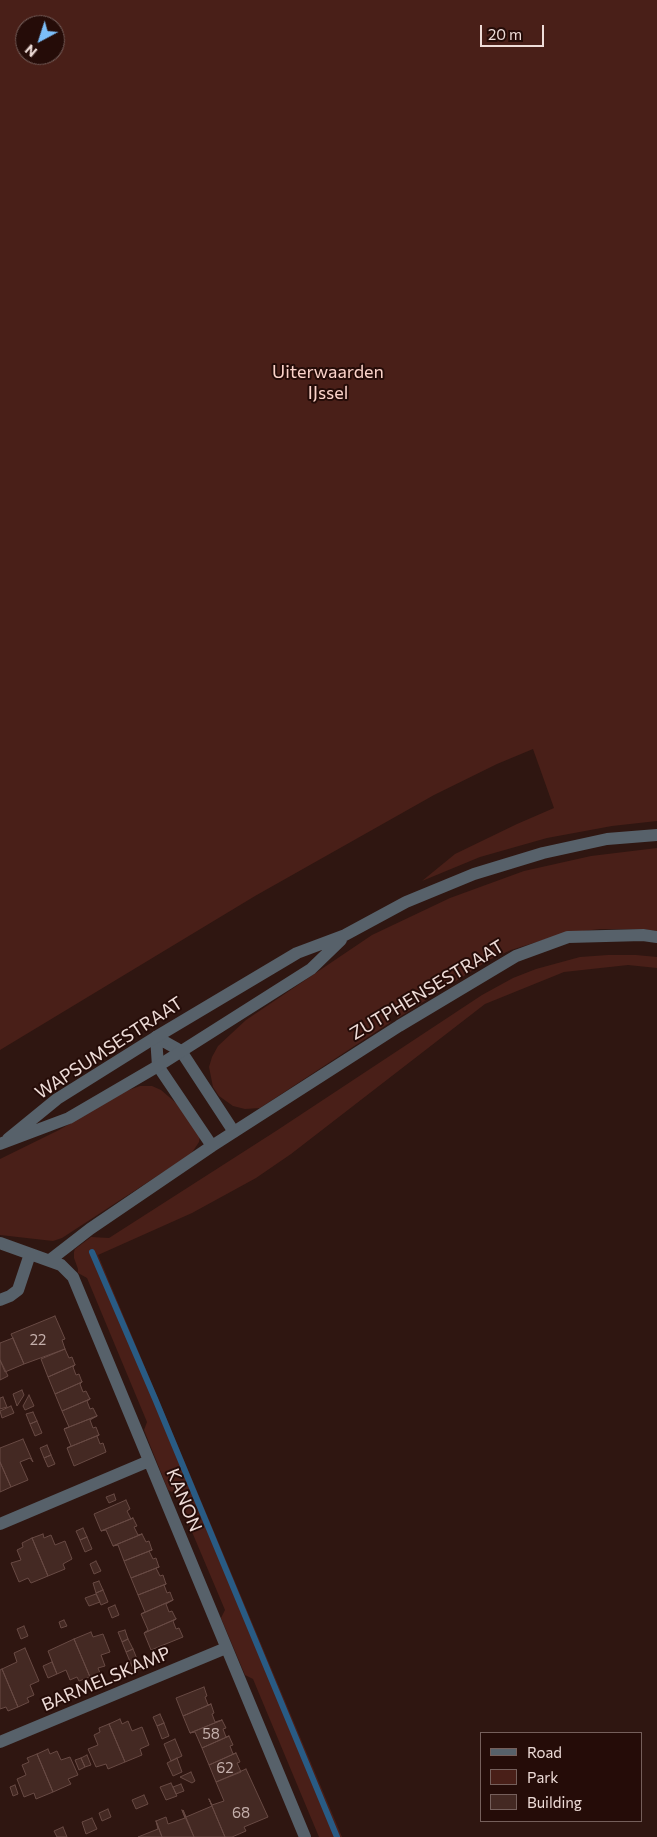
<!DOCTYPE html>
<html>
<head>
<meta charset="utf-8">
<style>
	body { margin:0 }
	#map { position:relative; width:657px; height:1837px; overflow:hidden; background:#2f1611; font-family:Commissioner,sans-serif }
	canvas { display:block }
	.legend { position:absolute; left:480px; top:1732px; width:162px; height:90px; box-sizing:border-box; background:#250c08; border:1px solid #755f5b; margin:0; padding:6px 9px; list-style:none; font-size:15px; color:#eedcd8 }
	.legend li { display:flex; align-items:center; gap:10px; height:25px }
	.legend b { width:25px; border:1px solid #755f5b }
	.north { position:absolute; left:15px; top:15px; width:50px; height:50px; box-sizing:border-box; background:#250c08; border:1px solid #755f5b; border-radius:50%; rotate:220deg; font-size:14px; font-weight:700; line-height:20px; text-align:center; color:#eedcd8 }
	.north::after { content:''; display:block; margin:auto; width:18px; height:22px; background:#7cbef9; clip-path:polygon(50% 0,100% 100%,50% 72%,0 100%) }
	.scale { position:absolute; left:480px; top:25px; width:64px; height:22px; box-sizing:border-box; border:2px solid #eedcd8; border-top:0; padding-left:6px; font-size:15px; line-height:18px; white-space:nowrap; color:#eedcd8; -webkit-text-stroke:4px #250c08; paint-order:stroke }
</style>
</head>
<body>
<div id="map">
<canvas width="657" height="1837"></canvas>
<ul class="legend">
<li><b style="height:6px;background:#57616a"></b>Road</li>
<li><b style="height:14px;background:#491f18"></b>Park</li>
<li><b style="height:14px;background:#442923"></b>Building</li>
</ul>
<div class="north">N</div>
<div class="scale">20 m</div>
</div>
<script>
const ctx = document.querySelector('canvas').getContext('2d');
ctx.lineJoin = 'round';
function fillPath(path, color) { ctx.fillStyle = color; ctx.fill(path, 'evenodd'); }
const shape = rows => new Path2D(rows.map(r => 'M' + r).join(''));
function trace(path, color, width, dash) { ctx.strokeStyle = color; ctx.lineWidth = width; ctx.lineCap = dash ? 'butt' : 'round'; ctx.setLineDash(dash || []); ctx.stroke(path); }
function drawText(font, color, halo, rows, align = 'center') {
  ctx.font = font + ' Commissioner,sans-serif'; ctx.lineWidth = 4; ctx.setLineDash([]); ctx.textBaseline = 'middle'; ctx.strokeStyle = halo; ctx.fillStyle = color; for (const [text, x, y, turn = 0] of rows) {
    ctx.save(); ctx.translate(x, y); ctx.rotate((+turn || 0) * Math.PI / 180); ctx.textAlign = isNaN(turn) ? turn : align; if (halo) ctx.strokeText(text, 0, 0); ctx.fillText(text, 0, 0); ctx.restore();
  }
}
fillPath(shape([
	[0,0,657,0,657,821,612,826,547,838,480,857,422,881,455,854,517,824,554,808,533,749,497,764,434,795,255,896,0,1050],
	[25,25,55,25,55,55,25,55],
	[657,848,657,931,643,929,600,929,566,933,511,950,489,960,398,1018,394,1013,388,1017,391,1022,260,1108,245,1109,233,1106,219,1096,213,1087,209,1067,212,1057,218,1046,246,1020,372,935,450,898,524,871,591,856],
	[608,955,636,955,657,957,657,968,628,965,564,972,485,1004,291,1154,256,1178,192,1213,98,1255,342,1837,319,1837,253,1679,245,1675,221,1618,225,1610,176,1494,168,1490,144,1430,147,1422,87,1278,78,1273,78,1269,74,1258,74,1252,75,1249,91,1237,109,1238,276,1131,482,995,513,978,536,969,580,957],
	[140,1086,152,1086,161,1090,182,1108,200,1136,199,1142,191,1154,62,1238,53,1241,0,1235,0,1159,59,1130,126,1091]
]), '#491f18');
trace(shape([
	[92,1252,156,1401,337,1837]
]), '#295b84', 6);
const building = shape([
	[55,1316,65,1339,62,1340,65,1349,24,1364,11,1334,55,1316],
	[13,1338,24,1364,5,1372,0,1360,0,1343,13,1338],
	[65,1349,69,1358,72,1357,75,1365,48,1377,41,1359,65,1349],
	[0,1360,8,1376,0,1380,0,1360],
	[75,1365,73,1367,76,1375,79,1374,82,1382,55,1394,48,1377,75,1365],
	[82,1382,80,1384,83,1392,86,1391,90,1399,62,1411,55,1394,82,1382],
	[22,1390,24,1395,17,1406,13,1394,22,1390],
	[29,1395,34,1406,25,1410,23,1406,29,1395],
	[3,1397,7,1407,0,1409,0,1398,3,1397],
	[90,1399,87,1401,90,1409,93,1408,97,1416,64,1429,69,1427,62,1411,90,1399],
	[11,1406,14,1413,2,1418,0,1411,11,1406],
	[33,1412,37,1421,30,1424,26,1414,33,1412],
	[97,1416,90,1420,93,1428,96,1427,99,1435,67,1448,71,1446,64,1429,97,1416],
	[37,1421,42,1433,35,1436,30,1424,37,1421],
	[99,1435,97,1436,100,1444,103,1443,106,1452,74,1466,67,1448,99,1435],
	[23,1439,33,1462,30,1458,20,1462,28,1480,11,1487,0,1462,0,1448,23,1439],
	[47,1445,51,1455,44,1458,40,1448,47,1445],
	[51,1455,55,1464,48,1467,44,1458,51,1455],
	[0,1462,11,1487,0,1492,0,1462],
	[114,1494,116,1500,109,1503,106,1497,114,1494],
	[126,1500,130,1509,127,1511,131,1519,133,1518,101,1531,94,1514,126,1500],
	[133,1518,137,1526,134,1527,138,1535,142,1534,113,1546,106,1530,101,1531,133,1518],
	[83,1528,87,1537,80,1540,76,1531,83,1528],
	[43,1534,44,1538,51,1535,55,1545,65,1541,72,1559,63,1564,65,1569,48,1576,32,1538,43,1534],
	[142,1534,146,1542,149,1541,152,1550,124,1561,118,1545,113,1546,142,1534],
	[87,1537,92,1549,85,1552,80,1540,87,1537],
	[32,1538,48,1576,31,1583,28,1578,19,1582,11,1563,21,1560,17,1550,23,1547,22,1543,32,1538],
	[152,1550,149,1551,153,1559,156,1558,159,1567,131,1578,124,1561,152,1550],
	[96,1561,101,1571,94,1574,90,1564,96,1561],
	[159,1567,156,1568,160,1576,163,1575,166,1584,138,1595,131,1578,159,1567],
	[99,1581,103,1590,96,1593,93,1583,99,1581],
	[166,1584,164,1585,167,1593,170,1592,173,1600,141,1614,145,1612,138,1595,166,1584],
	[103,1590,108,1602,101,1605,96,1593,103,1590],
	[96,1594,100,1602,89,1606,85,1598,96,1594],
	[173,1600,166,1604,169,1612,172,1611,176,1619,144,1633,148,1630,141,1614,173,1600],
	[115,1605,119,1615,112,1618,108,1608,115,1605],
	[176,1619,173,1621,176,1629,179,1628,183,1637,151,1650,144,1633,176,1619],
	[64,1620,67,1626,61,1628,59,1622,64,1620],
	[24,1626,28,1636,21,1639,17,1629,24,1626],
	[125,1630,128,1639,122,1642,118,1632,125,1630],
	[91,1632,93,1637,103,1634,110,1652,101,1655,105,1666,98,1668,100,1673,90,1677,74,1639,91,1632],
	[74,1639,90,1677,79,1681,77,1677,70,1680,66,1670,57,1674,48,1651,74,1639],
	[128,1639,133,1649,126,1652,122,1642,128,1639],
	[25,1648,39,1681,30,1685,34,1695,27,1698,29,1702,18,1707,2,1669,17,1662,14,1653,25,1648],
	[133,1649,141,1669,134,1671,126,1652,133,1649],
	[52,1662,57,1674,48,1678,43,1666,52,1662],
	[2,1669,18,1707,8,1711,6,1707,0,1709,0,1670,2,1669],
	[204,1687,207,1696,205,1697,208,1705,211,1704,183,1716,176,1698,204,1687],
	[211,1704,214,1713,212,1714,215,1722,222,1720,190,1733,183,1716,211,1704],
	[160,1714,164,1723,157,1726,153,1717,160,1714],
	[120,1719,122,1724,128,1721,132,1731,142,1727,149,1745,140,1749,142,1755,125,1762,109,1724,120,1719],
	[222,1720,226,1728,223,1729,226,1737,229,1736,202,1748,195,1732,190,1733,222,1720],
	[164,1723,169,1736,162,1739,157,1726,164,1723],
	[109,1724,125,1762,108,1769,106,1764,96,1767,88,1749,98,1745,94,1735,100,1732,99,1728,109,1724],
	[229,1736,233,1745,230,1746,233,1754,236,1753,209,1765,202,1748,229,1736],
	[175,1739,182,1756,171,1761,164,1744,175,1739],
	[48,1749,50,1754,57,1751,61,1760,70,1757,78,1775,68,1779,71,1784,53,1792,37,1754,48,1749],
	[236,1753,240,1762,237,1763,241,1772,216,1782,209,1765,236,1753],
	[37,1754,53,1792,36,1799,34,1793,24,1797,17,1779,26,1775,22,1765,29,1762,27,1758,37,1754],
	[87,1755,91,1765,85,1767,81,1758,87,1755],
	[81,1758,85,1767,79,1770,75,1760,81,1758],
	[177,1758,182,1772,173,1776,167,1763,177,1758],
	[246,1769,268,1817,244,1827,246,1831,232,1837,225,1837,209,1799,212,1805,224,1801,216,1782,246,1769],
	[191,1772,195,1781,192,1783,180,1777,191,1772],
	[171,1783,177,1796,166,1800,160,1787,171,1783],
	[181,1784,184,1791,176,1794,173,1787,181,1784],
	[15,1785,18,1794,13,1796,10,1787,15,1785],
	[144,1795,148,1804,136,1809,132,1800,144,1795],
	[209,1799,225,1837,194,1837,183,1810,186,1817,212,1806,209,1799],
	[108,1809,111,1817,102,1821,99,1813,108,1809],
	[182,1810,194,1837,162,1837,156,1821,166,1817,168,1824,185,1818,182,1810],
	[92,1818,97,1829,86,1834,82,1822,92,1818],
	[156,1821,162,1837,138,1837,158,1829,156,1821],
	[63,1827,67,1837,57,1837,54,1831,63,1827]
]);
fillPath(building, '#442923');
trace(building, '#684a44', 1);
trace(shape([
	[156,1037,158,1066,212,1146],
	[156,1037,181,1051,234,1132],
	[0,1243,61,1265,73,1277,305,1837],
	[50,1260,90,1229,212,1146,399,1026,516,956,568,937,643,935,657,937],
	[0,1300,10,1296,18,1290,30,1254],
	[0,1524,149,1461],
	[0,1742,226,1648]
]), '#57616a', 12);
trace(shape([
	[8,1139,57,1099,156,1037,297,953,345,935,406,902,474,874,543,853,607,839,657,835],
	[0,1144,69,1118,158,1066,311,969,341,940]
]), '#57616a', 12);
drawText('15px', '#c4afab', null, [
	["22",38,1340],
	["58",211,1734],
	["62",225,1768],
	["68",241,1813]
]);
drawText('18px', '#fbd3ca', '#250c08', [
	["Uiterwaarden",328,372],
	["IJssel",328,393]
]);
drawText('18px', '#eedcd8', '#250c08', [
	["ZUTPHENSESTRAAT",427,990,-31],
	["WAPSUMSESTRAAT",109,1048,-33],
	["KANON",184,1500,68],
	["BARMELSKAMP",106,1679,-23]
]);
</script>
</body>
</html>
